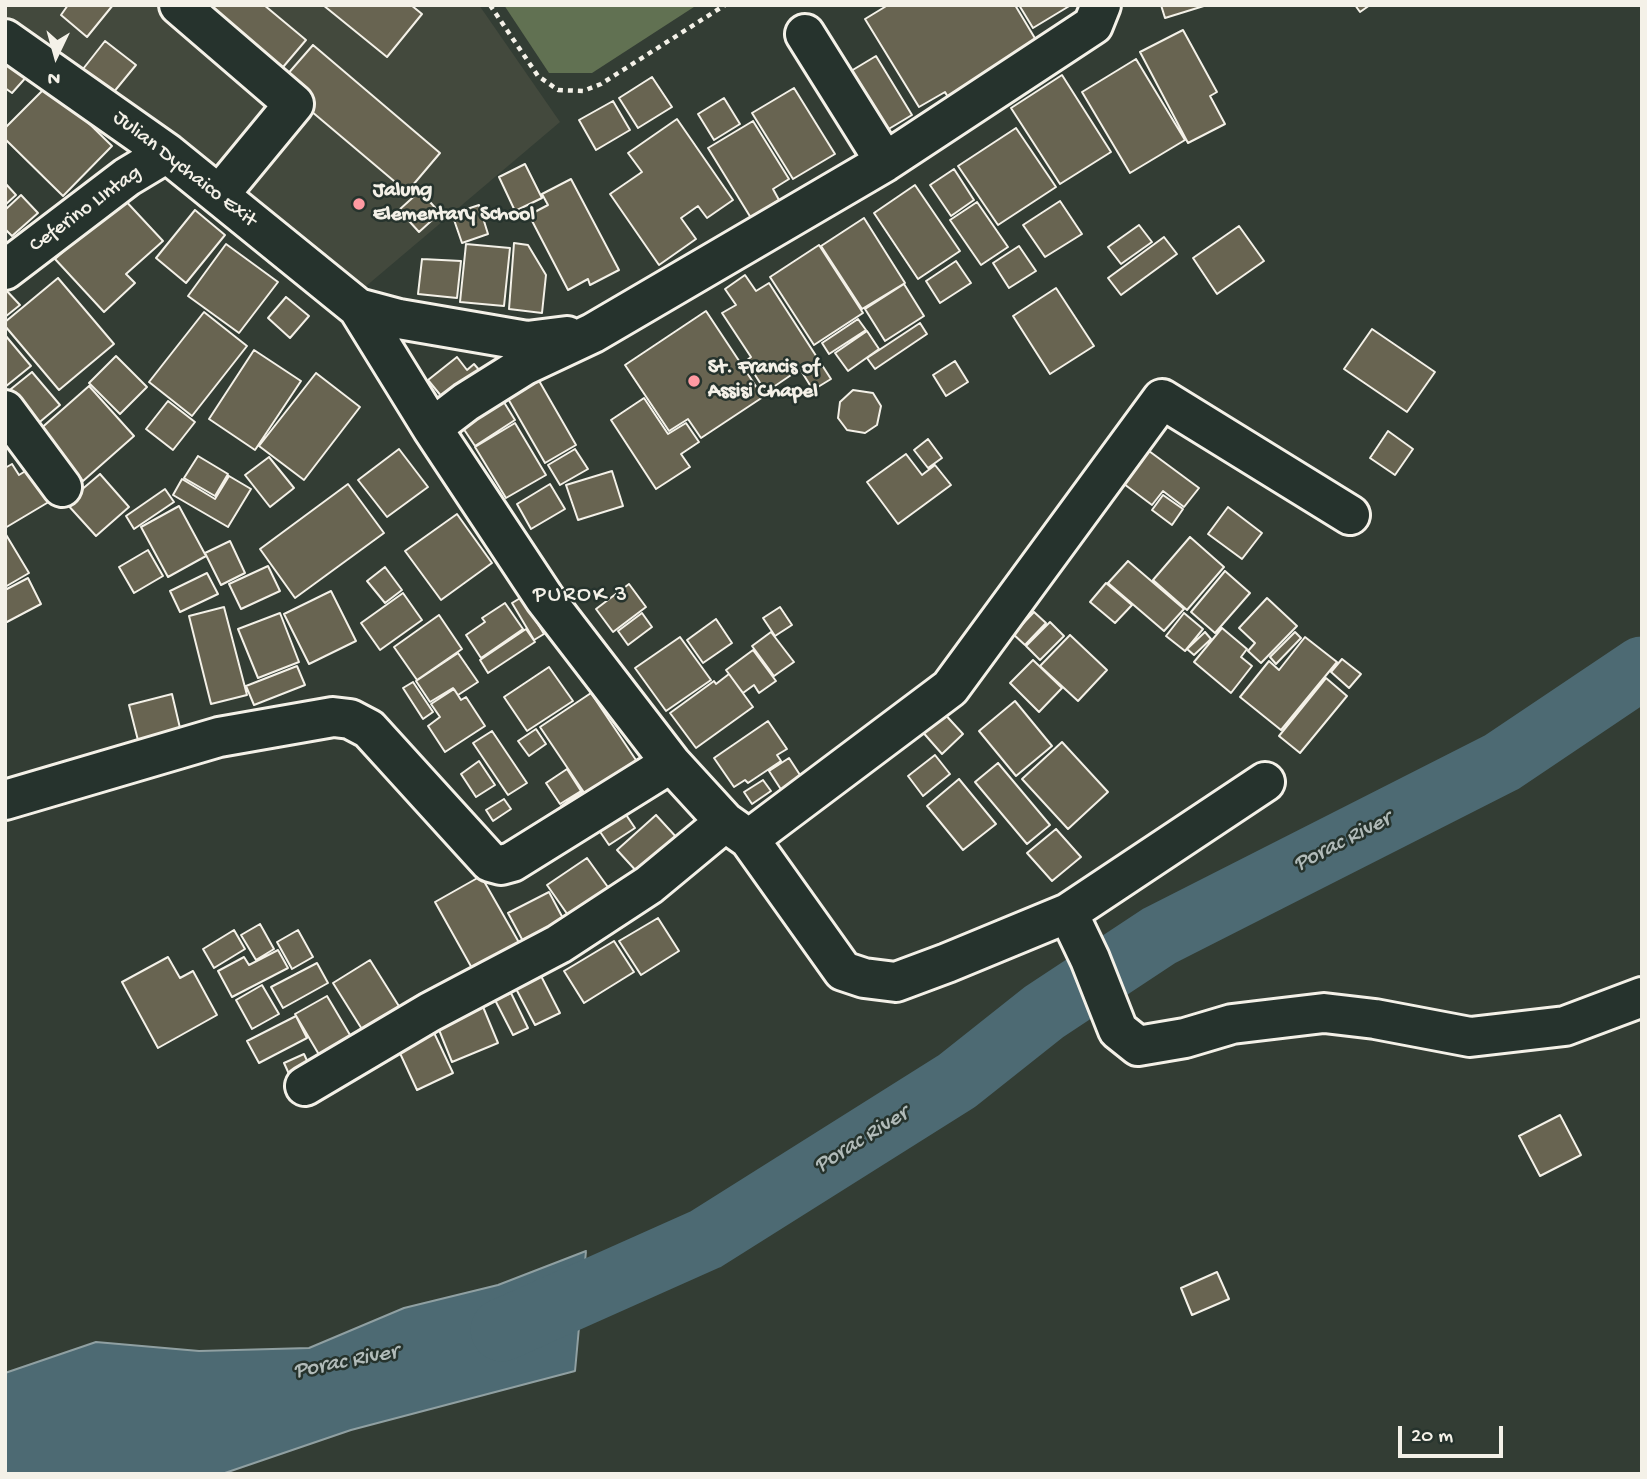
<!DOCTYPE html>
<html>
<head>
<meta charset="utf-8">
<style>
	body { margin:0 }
	#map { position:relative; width:1647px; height:1479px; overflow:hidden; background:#333d34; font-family:"Gochi Hand",sans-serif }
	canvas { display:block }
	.frame { position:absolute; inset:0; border:7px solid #f4f1e8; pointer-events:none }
	.north { position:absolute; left:21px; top:21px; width:70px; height:70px; -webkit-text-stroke:5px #26332d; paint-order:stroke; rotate:185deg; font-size:19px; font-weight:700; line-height:28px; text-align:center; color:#f4f1e8 }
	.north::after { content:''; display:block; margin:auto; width:24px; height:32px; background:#f4f1e8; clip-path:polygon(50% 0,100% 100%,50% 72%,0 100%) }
	.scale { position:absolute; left:1398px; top:1426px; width:105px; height:32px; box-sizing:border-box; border:4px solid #f4f1e8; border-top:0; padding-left:9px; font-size:21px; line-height:24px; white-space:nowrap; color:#f4f1e8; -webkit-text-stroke:5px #26332d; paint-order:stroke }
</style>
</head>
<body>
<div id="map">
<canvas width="1647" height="1479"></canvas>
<div class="frame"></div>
<div class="north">N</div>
<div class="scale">20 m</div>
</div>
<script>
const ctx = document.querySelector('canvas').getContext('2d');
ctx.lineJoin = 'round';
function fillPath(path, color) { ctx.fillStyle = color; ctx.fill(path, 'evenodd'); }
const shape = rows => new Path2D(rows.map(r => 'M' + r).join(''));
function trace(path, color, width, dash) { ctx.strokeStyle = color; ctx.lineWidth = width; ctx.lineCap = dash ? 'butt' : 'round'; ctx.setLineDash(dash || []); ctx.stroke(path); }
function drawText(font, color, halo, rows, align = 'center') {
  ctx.font = font + ' "Gochi Hand",sans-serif'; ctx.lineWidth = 5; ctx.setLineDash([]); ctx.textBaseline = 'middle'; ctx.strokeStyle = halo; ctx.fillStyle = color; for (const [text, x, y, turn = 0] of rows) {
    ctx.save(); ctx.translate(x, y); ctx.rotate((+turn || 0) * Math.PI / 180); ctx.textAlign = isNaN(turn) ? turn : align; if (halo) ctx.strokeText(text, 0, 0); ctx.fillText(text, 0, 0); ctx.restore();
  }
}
fillPath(shape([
	[5,5,479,5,560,122,365,287,5,17]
]), '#43493d');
fillPath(shape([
	[504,5,697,5,592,73,549,73]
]), '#617152');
const water = shape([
	[586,1251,575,1371,351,1430,222,1474,5,1474,5,1373,96,1342,199,1351,309,1348,404,1308,498,1285,586,1251]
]);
fillPath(water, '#4d6a73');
trace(water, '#90a0a2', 2);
trace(shape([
	[502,1330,706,1239,957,1081,1044,1012,1159,936,1502,762,1642,668]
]), '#4d6a73', 63);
const building = shape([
	[68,5,113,5,87,37,61,15,68,5],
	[197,5,264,5,306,40,278,73,197,5],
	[323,5,411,5,422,14,387,57,323,5],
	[888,5,1015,5,1036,40,1013,54,1020,65,953,106,945,92,919,107,865,19,888,5],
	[1019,5,1071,5,1033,28,1019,5],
	[1161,5,1207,5,1165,18,1161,5],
	[1355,5,1370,5,1360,12,1355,5],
	[1183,30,1217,92,1210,96,1225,124,1188,143,1140,52,1183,30],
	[105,41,136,65,113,93,83,69,105,41],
	[313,45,440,153,407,192,279,84,313,45],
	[876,56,912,115,877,136,841,77,876,56],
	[12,59,29,74,12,93,5,88,5,67,12,59],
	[1136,59,1185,140,1130,173,1082,92,1136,59],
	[1062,75,1111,152,1060,184,1011,108,1062,75],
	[652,77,672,107,638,128,619,98,652,77],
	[49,84,112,146,63,196,5,139,5,128,49,84],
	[794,88,835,154,793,179,752,113,794,88],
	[724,98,740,124,714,140,698,114,724,98],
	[613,101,630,130,596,150,579,120,613,101],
	[677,119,733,200,707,218,698,206,681,218,696,239,659,265,610,194,642,172,628,153,677,119],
	[753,121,789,179,773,189,779,200,751,218,708,148,753,121],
	[1016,128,1056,187,998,225,958,166,1016,128],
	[525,164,542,198,515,211,499,177,525,164],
	[954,169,974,200,951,216,930,185,954,169],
	[571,179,619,270,590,285,588,279,568,290,529,215,548,205,542,194,571,179],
	[5,183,16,195,5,205,5,183],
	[915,185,960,251,918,279,874,213,915,185],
	[420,191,440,213,419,232,399,210,420,191],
	[21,195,38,213,12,236,5,229,5,210,21,195],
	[122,197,163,241,126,274,135,283,104,312,55,259,122,197],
	[1060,201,1082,234,1045,257,1023,225,1060,201],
	[977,202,1008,247,981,265,950,220,977,202],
	[479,205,488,234,462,243,452,214,479,205],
	[195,210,225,235,186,283,156,258,195,210],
	[864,218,905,283,862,309,821,246,864,218],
	[1139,225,1152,242,1121,264,1108,247,1139,225],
	[1239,226,1264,261,1217,294,1193,258,1239,226],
	[1164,237,1177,254,1121,295,1108,278,1164,237],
	[514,243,528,245,546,275,542,313,509,309,514,243],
	[226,244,278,282,239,333,188,296,226,244],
	[466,244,510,248,504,306,460,302,466,244],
	[819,245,863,313,814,345,770,277,819,245],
	[1019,246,1036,271,1009,288,993,263,1019,246],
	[422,259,461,261,457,298,418,294,422,259],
	[956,261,971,283,940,303,926,281,956,261],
	[745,275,756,291,769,283,831,379,813,390,800,369,766,392,746,361,751,357,722,313,736,305,725,289,745,275],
	[58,278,114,344,59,390,5,326,5,322,58,278],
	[904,284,924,316,885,341,865,309,904,284],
	[1056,288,1094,346,1050,374,1013,316,1056,288],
	[5,289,20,305,5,317,5,289],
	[286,297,309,316,290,338,268,318,286,297],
	[706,311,763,397,701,438,688,419,669,431,625,365,706,311],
	[204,312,247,346,192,416,149,382,204,312],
	[858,319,866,330,829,354,822,343,858,319],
	[920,323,927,334,875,369,867,358,920,323],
	[1372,329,1435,372,1407,412,1344,369,1372,329],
	[867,331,879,349,848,371,835,353,867,331],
	[5,335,31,366,5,387,5,335],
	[254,350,301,381,255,450,209,419,254,350],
	[116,356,147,387,120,414,89,383,116,356],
	[457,357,467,370,474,364,487,379,451,408,428,380,457,357],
	[955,361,968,382,946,396,933,375,955,361],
	[32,372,60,405,35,426,6,393,32,372],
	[316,373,360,407,304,480,259,446,316,373],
	[538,379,576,445,545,463,507,397,538,379],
	[89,386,134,436,83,481,38,431,89,386],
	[853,390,873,393,881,406,877,425,865,433,847,430,838,418,840,402,853,390],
	[644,398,668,434,686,423,699,442,681,454,690,467,656,489,611,420,644,398],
	[502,399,515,420,475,446,461,425,502,399],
	[168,401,195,422,173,450,146,429,168,401],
	[515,423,546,475,506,498,475,447,515,423],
	[1388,431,1413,449,1395,475,1370,458,1388,431],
	[928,439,942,458,928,468,914,450,928,439],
	[399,449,428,487,387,517,358,480,399,449],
	[575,449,588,469,560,485,548,465,575,449],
	[1149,451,1199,488,1184,507,1163,491,1152,505,1124,484,1149,451],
	[906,454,922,475,935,465,951,485,898,524,867,482,906,454],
	[198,456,228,474,215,496,184,478,198,456],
	[269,457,294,488,270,507,245,475,269,457],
	[12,464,19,475,32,467,52,500,5,528,5,468,12,464],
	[612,471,623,506,578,520,566,485,612,471],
	[100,474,129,507,96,536,66,503,100,474],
	[229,476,251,489,228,527,173,495,182,479,215,499,229,476],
	[348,484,384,533,295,598,260,549,348,484],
	[550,484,565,509,531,529,517,504,550,484],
	[165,489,174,502,134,529,126,516,165,489],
	[1163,495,1183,509,1172,525,1152,510,1163,495],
	[179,506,206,556,168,577,141,527,179,506],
	[1228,507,1262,533,1242,559,1208,534,1228,507],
	[457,514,492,563,441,600,405,551,457,514],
	[5,533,29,573,5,587,5,533],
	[1190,537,1224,567,1187,610,1153,580,1190,537],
	[230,541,245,573,221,585,205,553,230,541],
	[148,550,163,576,134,593,119,567,148,550],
	[1128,561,1184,609,1164,631,1108,583,1128,561],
	[268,566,280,591,241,609,229,584,268,566],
	[385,567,402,590,385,603,367,581,385,567],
	[1225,571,1250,593,1215,633,1191,612,1225,571],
	[207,573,218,594,180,612,170,591,207,573],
	[28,578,41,604,5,623,5,590,28,578],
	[1106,583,1132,605,1115,623,1090,602,1106,583],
	[629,584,646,607,613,632,596,609,629,584],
	[331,591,356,641,309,664,284,614,331,591],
	[403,593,422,620,380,650,361,623,403,593],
	[522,597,544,634,534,640,512,603,522,597],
	[1267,598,1297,626,1261,663,1248,651,1255,643,1239,628,1267,598],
	[505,603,523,629,481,658,466,635,485,622,482,618,505,603],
	[224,607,247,695,211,704,189,616,224,607],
	[780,607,792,625,775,636,763,618,780,607],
	[1034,612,1046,623,1025,645,1013,634,1034,612],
	[280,613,299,662,258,678,238,629,280,613],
	[642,613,652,627,628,645,618,631,642,613],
	[1184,613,1203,629,1185,651,1166,636,1184,613],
	[439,615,462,649,417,680,394,647,439,615],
	[716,619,732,643,703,663,687,640,716,619],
	[1050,622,1064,636,1040,660,1026,646,1050,622],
	[1222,628,1247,649,1241,657,1252,666,1231,693,1194,662,1222,628],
	[526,629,535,642,488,673,480,660,526,629],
	[771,632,794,662,774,676,752,646,771,632],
	[1205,632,1211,639,1194,655,1187,649,1205,632],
	[1295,632,1301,638,1276,664,1270,657,1295,632],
	[1070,635,1107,670,1078,701,1040,666,1070,635],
	[680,637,711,680,666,711,635,668,680,637],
	[1305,637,1337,662,1281,730,1240,697,1269,661,1279,670,1305,637],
	[753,650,776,681,759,693,754,685,743,693,726,670,753,650],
	[458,653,478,682,458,695,453,688,430,702,416,681,458,653],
	[1342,659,1361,674,1349,688,1331,672,1342,659],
	[1033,660,1062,688,1039,712,1010,683,1033,660],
	[297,666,305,685,254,705,246,686,297,666],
	[549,667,573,701,527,731,504,697,549,667],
	[729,674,753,707,696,748,670,713,714,681,716,684,729,674],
	[1326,678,1347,696,1300,753,1279,736,1326,678],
	[413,682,433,712,423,719,403,688,413,682],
	[454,689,461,700,466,697,485,726,445,752,428,726,440,717,431,704,454,689],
	[591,693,640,766,589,800,540,727,591,693],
	[172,694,184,745,142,756,129,705,172,694],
	[1015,701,1052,746,1016,776,979,731,1015,701],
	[941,710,963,734,942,754,920,729,941,710],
	[768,721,787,749,777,755,781,761,748,783,745,780,734,787,714,758,768,721],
	[536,729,546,744,529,756,518,741,536,729],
	[492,731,527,783,508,795,473,743,492,731],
	[1062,742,1108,792,1068,829,1022,779,1062,742],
	[935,755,950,774,923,796,908,776,935,755],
	[789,758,802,778,782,791,769,771,789,758],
	[479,761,495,785,476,797,461,774,479,761],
	[998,763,1050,825,1027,844,975,782,998,763],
	[567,769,581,791,560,804,546,783,567,769],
	[959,779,996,824,963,850,927,806,959,779],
	[763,780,771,791,752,804,744,792,763,780],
	[583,791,589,802,568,816,561,806,583,791],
	[504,799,511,809,493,821,486,810,504,799],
	[616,800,635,828,609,845,590,817,616,800],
	[656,815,678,839,639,874,617,850,656,815],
	[1056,829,1081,857,1052,881,1027,853,1056,829],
	[587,858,610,890,570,918,547,885,587,858],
	[481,876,525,953,478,979,435,902,481,876],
	[549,892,565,922,524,943,508,913,549,892],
	[658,918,679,951,641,975,619,941,658,918],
	[260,924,274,949,256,960,241,935,260,924],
	[234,930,245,949,214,968,203,949,234,930],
	[298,930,313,957,292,969,277,942,298,930],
	[614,941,634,972,584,1003,564,971,614,941],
	[278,950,288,968,232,997,218,971,244,957,249,965,278,950],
	[168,957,180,978,193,971,217,1015,158,1048,122,982,168,957],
	[370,960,402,1011,365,1034,333,983,370,960],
	[317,963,328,983,283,1008,271,987,317,963],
	[539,972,560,1013,535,1025,514,985,539,972],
	[262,985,279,1014,252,1029,236,1000,262,985],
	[511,993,528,1028,513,1035,495,1000,511,993],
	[327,996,353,1040,321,1058,295,1014,327,996],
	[481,1002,498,1043,452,1062,435,1020,481,1002],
	[296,1016,307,1038,259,1063,247,1041,296,1016],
	[428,1020,453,1073,417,1090,392,1036,428,1020],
	[304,1054,314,1076,294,1085,284,1063,304,1054],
	[1560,1115,1581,1155,1540,1176,1519,1136,1560,1115],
	[1217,1272,1229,1299,1192,1315,1181,1288,1217,1272]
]);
fillPath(building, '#686451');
trace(building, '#f4f1e8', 2);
const minor = shape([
	[179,5,294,104,219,195],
	[805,34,885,162],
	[5,39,167,153,358,308,432,428,545,599,671,763,725,822,749,839,843,971,864,978,896,982,947,963,1068,913,1265,782],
	[5,270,127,177,167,153],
	[358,308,399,319,527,341,567,336],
	[5,410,62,487],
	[432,428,466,402,525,365,593,333,885,162,1093,25,1101,5],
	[5,800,219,737,333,717,350,719,369,729,490,862,501,865,512,862,671,763],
	[749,839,950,688,1162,399,1350,515],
	[1068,913,1090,959,1118,1030,1138,1046,1185,1038,1232,1024,1324,1013,1375,1019,1470,1037,1565,1026,1642,997],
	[305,1086,430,1012,559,944,649,885,725,822]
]);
trace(minor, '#f4f1e8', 44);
trace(shape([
	[490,5,538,76,558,90,583,91,601,84,725,5]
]), '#f4f1e8', 4.5, [5, 5]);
trace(minor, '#26332d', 38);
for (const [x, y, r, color] of [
	[359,204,7,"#ff9aa2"],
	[694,381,7,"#ff9aa2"]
]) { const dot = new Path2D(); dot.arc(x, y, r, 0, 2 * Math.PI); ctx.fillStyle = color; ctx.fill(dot); trace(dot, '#26332d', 2.5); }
drawText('21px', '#f4f1e8', '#26332d', [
	["Julian Dychaico Exit",184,170,38],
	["Ceferino LIntag",86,210,-36]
]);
drawText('bold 21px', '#f4f1e8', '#26332d', [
	["Jalung",373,192],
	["Elementary School",373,216],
	["St. Francis of",708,369],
	["Assisi Chapel",708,393]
], 'left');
ctx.letterSpacing = '2px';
drawText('23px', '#f4f1e8', '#26332d', [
	["PUROK 3",581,596]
]);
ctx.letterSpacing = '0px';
drawText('italic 23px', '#b1bbb9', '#26332d', [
	["Porac River",1343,843,-27],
	["Porac River",862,1141,-32],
	["Porac River",346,1363,-11]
]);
</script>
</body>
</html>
